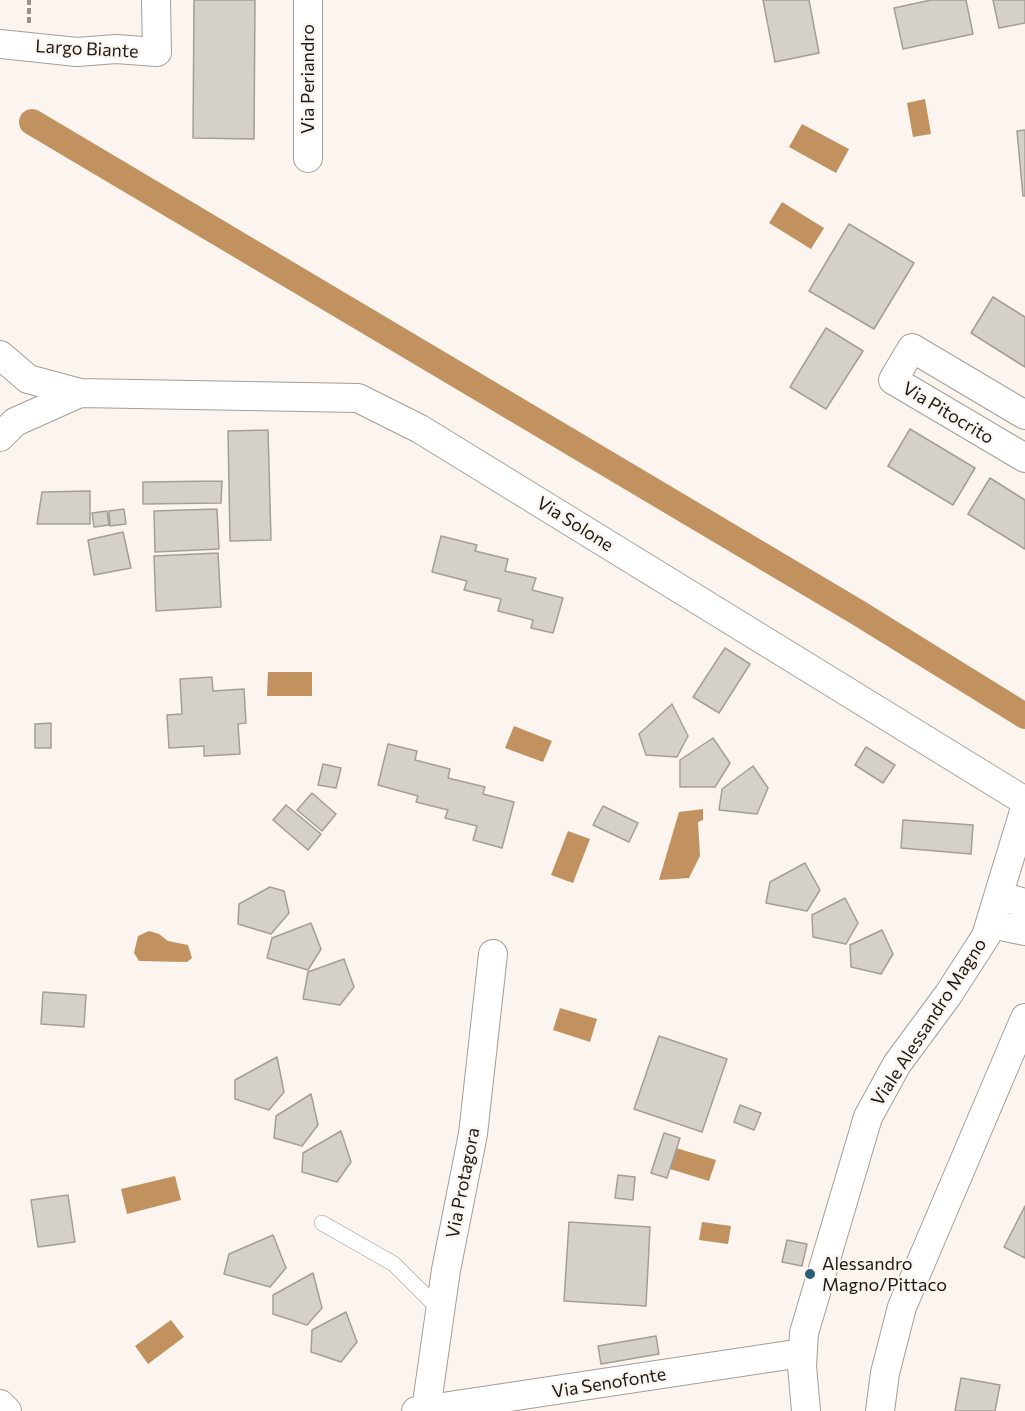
<!DOCTYPE html>
<html>
<head>
<meta charset="utf-8">
<style>
	body { margin:0 }
	canvas { display:block; background:#fcf5ef }
</style>
</head>
<body>
<canvas width="1025" height="1411"></canvas>
<script>
const ctx = document.querySelector('canvas').getContext('2d');
ctx.lineJoin = 'round';
function fillPath(path, color) { ctx.fillStyle = color; ctx.fill(path, 'evenodd'); }
const shape = rows => new Path2D(rows.map(r => 'M' + r).join(''));
function trace(path, color, width, dash) { ctx.strokeStyle = color; ctx.lineWidth = width; ctx.lineCap = dash ? 'butt' : 'round'; ctx.setLineDash(dash || []); ctx.stroke(path); }
function drawText(font, color, halo, rows, align = 'center') {
  ctx.font = font + ' Commissioner,sans-serif'; ctx.lineWidth = 4.5; ctx.setLineDash([]); ctx.textBaseline = 'middle'; ctx.strokeStyle = halo; ctx.fillStyle = color; for (const [text, x, y, turn = 0] of rows) {
    ctx.save(); ctx.translate(x, y); ctx.rotate((+turn || 0) * Math.PI / 180); ctx.textAlign = isNaN(turn) ? turn : align; if (halo) ctx.strokeText(text, 0, 0); ctx.fillText(text, 0, 0); ctx.restore();
  }
}
fillPath(shape([
	[925,99,931,134,913,137,907,103],
	[802,124,849,149,836,173,789,147],
	[782,202,824,228,811,249,769,223],
	[268,672,312,672,312,696,267,696],
	[514,726,552,741,543,762,505,748],
	[703,809,703,820,698,822,700,856,689,878,659,880,679,812],
	[568,831,590,839,573,883,551,875],
	[149,931,159,934,168,941,188,945,192,958,187,962,139,961,134,953,138,936],
	[560,1008,597,1019,590,1042,553,1030],
	[676,1148,716,1160,709,1181,670,1169],
	[175,1176,181,1200,127,1214,121,1189],
	[702,1222,731,1226,728,1244,699,1240],
	[171,1320,184,1337,148,1364,135,1346]
]), '#c1925f');
trace(shape([
	[32,122,857,612,1025,716]
]), '#c1925f', 26);
const building = shape([
	[194,0,255,0,254,139,193,138,194,0],
	[763,0,809,0,819,53,775,62,763,0],
	[931,0,966,0,973,34,903,49,894,8,931,0],
	[993,0,1025,0,1025,23,999,28,993,0],
	[1025,130,1025,196,1023,196,1017,131,1025,130],
	[849,224,914,263,874,329,809,291,849,224],
	[993,297,1025,317,1025,367,971,333,993,297],
	[826,328,863,351,826,409,790,387,826,328],
	[910,429,975,468,953,505,888,466,910,429],
	[268,430,271,540,230,541,228,431,268,430],
	[990,478,1025,500,1025,549,968,514,990,478],
	[222,481,221,503,143,504,143,482,222,481],
	[90,491,90,524,37,524,42,492,90,491],
	[124,509,126,524,110,526,109,511,124,509],
	[217,509,219,549,155,552,154,511,217,509],
	[107,511,109,525,94,527,92,513,107,511],
	[123,532,131,568,94,575,88,540,123,532],
	[441,536,477,545,475,551,508,559,505,571,536,578,532,590,563,598,553,633,531,628,533,620,498,611,501,599,464,590,467,581,432,572,441,536],
	[218,553,221,607,156,611,154,556,218,553],
	[725,648,750,664,719,713,693,697,725,648],
	[212,677,213,691,244,689,246,723,238,724,240,754,204,756,204,746,169,748,167,715,182,714,180,679,212,677],
	[672,704,688,736,677,757,646,755,639,734,672,704],
	[51,723,51,748,35,748,35,724,51,723],
	[713,738,730,763,715,787,680,787,680,760,713,738],
	[388,744,417,751,415,760,450,769,448,778,485,787,483,794,514,802,502,848,473,840,477,826,445,818,448,810,416,802,418,796,378,785,388,744],
	[866,747,895,765,883,783,855,765,866,747],
	[323,764,341,768,336,788,318,785,323,764],
	[753,766,768,788,757,814,719,810,722,789,753,766],
	[312,793,336,814,322,831,297,810,312,793],
	[286,805,321,834,308,850,273,820,286,805],
	[603,806,638,823,629,842,593,825,603,806],
	[903,820,973,825,971,854,901,848,903,820],
	[805,863,820,890,807,911,766,903,770,882,805,863],
	[270,887,284,891,289,913,271,934,238,924,239,904,270,887],
	[845,898,858,923,846,944,813,937,812,915,845,898],
	[311,923,321,949,308,970,267,958,272,938,311,923],
	[882,930,893,954,881,974,851,967,850,945,882,930],
	[344,959,354,987,340,1005,303,999,308,972,344,959],
	[43,992,86,995,84,1027,41,1024,43,992],
	[659,1036,727,1059,702,1132,634,1109,659,1036],
	[277,1057,284,1092,269,1110,235,1099,235,1080,277,1057],
	[311,1094,318,1125,302,1146,274,1138,276,1116,311,1094],
	[740,1105,761,1113,754,1130,734,1122,740,1105],
	[341,1131,351,1162,337,1182,302,1172,303,1153,341,1131],
	[664,1133,680,1138,667,1178,651,1173,664,1133],
	[618,1175,635,1177,633,1200,615,1198,618,1175],
	[68,1195,75,1242,38,1247,31,1200,68,1195],
	[1025,1206,1025,1258,1004,1247,1025,1206],
	[569,1222,650,1227,646,1306,564,1301,569,1222],
	[273,1235,286,1268,270,1287,224,1274,229,1254,273,1235],
	[787,1240,807,1244,802,1266,782,1262,787,1240],
	[313,1273,322,1308,307,1325,273,1314,273,1295,313,1273],
	[346,1312,357,1342,341,1362,311,1352,312,1330,346,1312],
	[656,1336,659,1354,601,1364,598,1346,656,1336],
	[961,1378,1000,1385,995,1411,955,1411,961,1378]
]);
fillPath(building, '#d6d0ca');
trace(building, '#a49e98', 1.5);
const service = shape([
	[322,1223,394,1264,440,1310]
]);
const minor = shape([
	[308,0,308,158],
	[0,44,77,52,116,49,157,52,156,0],
	[0,355,28,379,80,393,358,398,420,429,1025,801],
	[1025,415,912,348,893,380,1025,458],
	[0,437,15,422,80,393],
	[1000,896,1025,903],
	[991,924,1025,931],
	[0,1404,7,1411],
	[426,1410,446,1270,473,1134,493,954],
	[416,1411,802,1353],
	[806,1411,802,1366,804,1333,868,1117,897,1064,948,995,986,936,1025,808],
	[880,1411,885,1373,902,1307,1025,1018]
]);
trace(service, '#a49e98', 16);
trace(minor, '#a49e98', 30);
trace(shape([
	[29,23,29,0]
]), '#97928e', 4, [6, 3]);
trace(service, '#fff', 15);
trace(minor, '#fff', 28);
for (const [x, y, r, color] of [
	[810,1274,6,"#275e79"]
]) { const dot = new Path2D(); dot.arc(x, y, r, 0, 2 * Math.PI); ctx.fillStyle = color; ctx.fill(dot); trace(dot, '#fcf5ef', 2); }
drawText('18px', '#1c1a18', '#fcf5ef', [
	["Largo Biante",87,49,3],
	["Via Periandro",308,79,-90],
	["Via Pitocrito",948,413,31],
	["Via Solone",575,524,32],
	["Viale Alessandro Magno",929,1022,-57],
	["Via Protagora",463,1183,-79],
	["Via Senofonte",609,1383,-9]
]);
drawText('18px', '#1c1a18', '#fcf5ef', [
	["Alessandro",822,1264],
	["Magno/Pittaco",822,1285]
], 'left');
</script>
</body>
</html>
